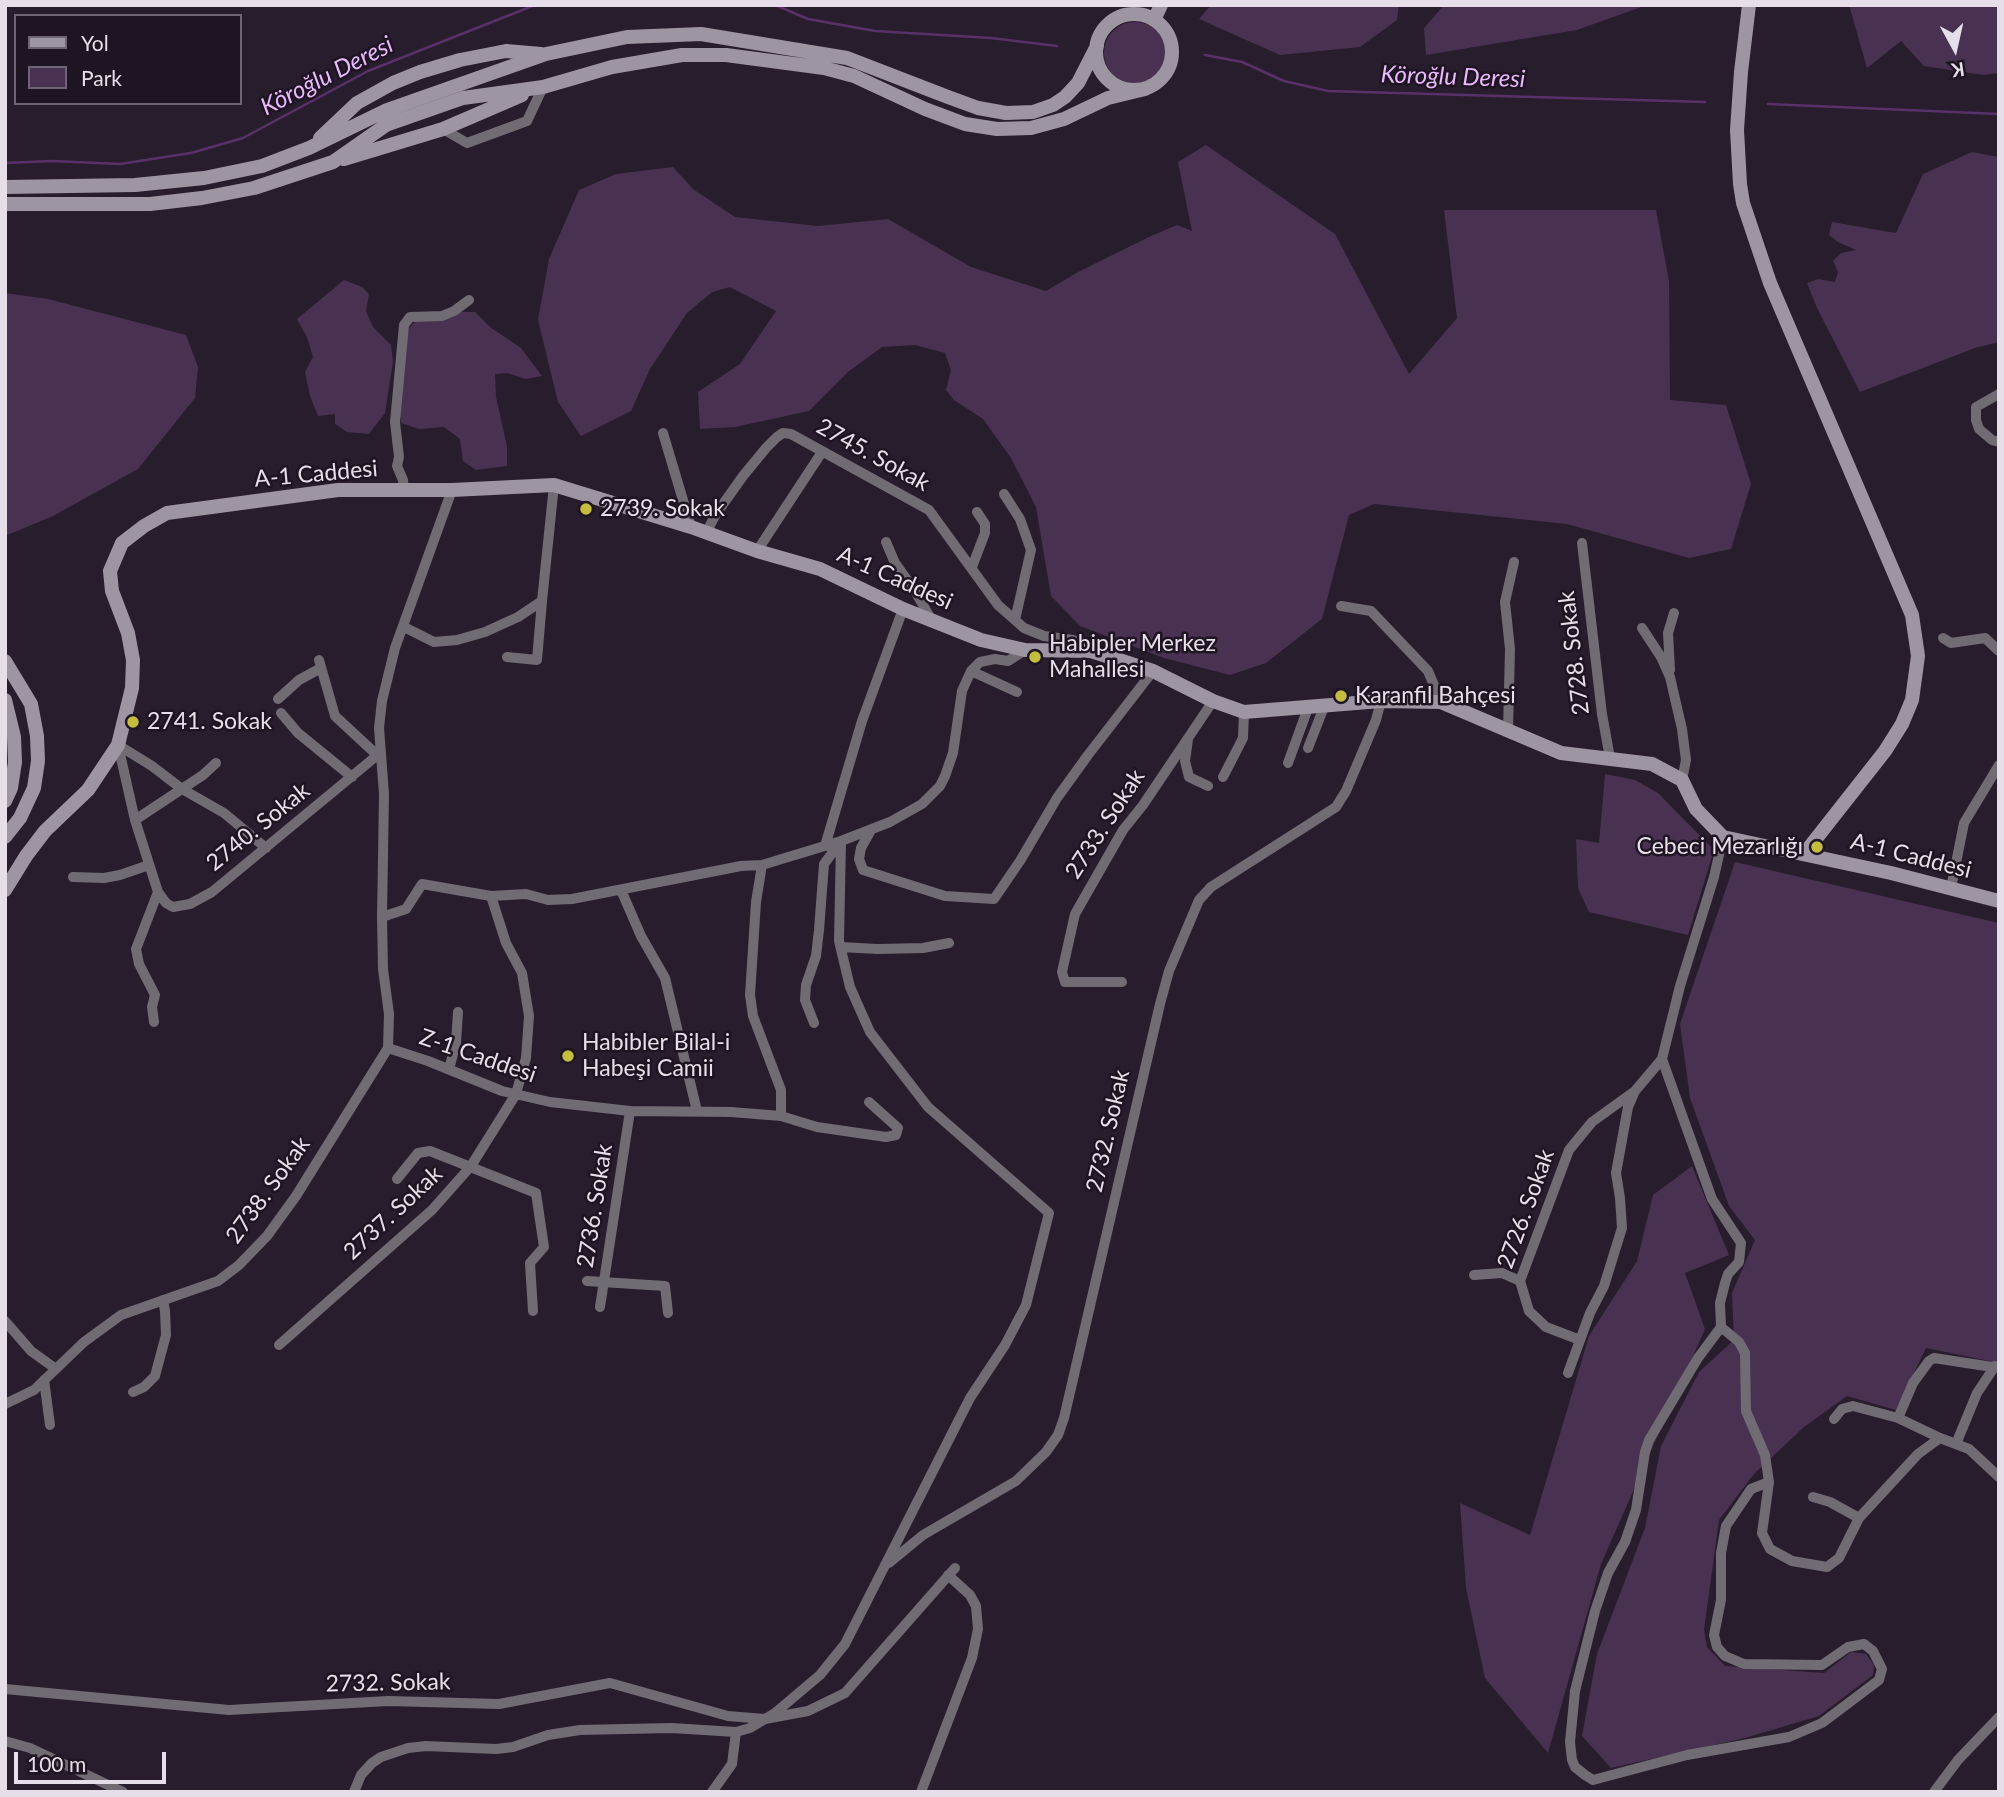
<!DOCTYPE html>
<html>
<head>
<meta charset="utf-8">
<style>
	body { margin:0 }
	#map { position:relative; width:2004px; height:1797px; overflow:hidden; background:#281d2c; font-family:Lato,sans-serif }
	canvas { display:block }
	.frame { position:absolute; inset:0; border:7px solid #e6dee9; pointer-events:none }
	.legend { position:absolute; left:14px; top:14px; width:228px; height:91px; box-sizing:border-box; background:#1e1422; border:2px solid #6e6572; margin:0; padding:9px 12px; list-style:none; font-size:21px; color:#e6dee9 }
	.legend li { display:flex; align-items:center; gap:14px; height:35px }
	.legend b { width:35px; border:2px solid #6e6572 }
	.north { position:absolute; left:1920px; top:14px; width:70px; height:70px; -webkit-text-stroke:5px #1e1422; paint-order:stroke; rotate:172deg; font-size:19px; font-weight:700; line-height:28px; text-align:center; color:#e6dee9 }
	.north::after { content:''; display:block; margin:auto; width:24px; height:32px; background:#e6dee9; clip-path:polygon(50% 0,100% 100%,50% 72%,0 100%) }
	.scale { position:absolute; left:14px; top:1752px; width:152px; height:32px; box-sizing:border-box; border:4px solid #e6dee9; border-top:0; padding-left:9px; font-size:21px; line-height:24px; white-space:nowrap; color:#e6dee9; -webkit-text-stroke:5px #1e1422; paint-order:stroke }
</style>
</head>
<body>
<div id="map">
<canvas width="2004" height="1797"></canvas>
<div class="frame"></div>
<ul class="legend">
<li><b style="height:9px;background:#9e95a2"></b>Yol</li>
<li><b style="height:19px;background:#493152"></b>Park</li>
</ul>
<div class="north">K</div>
<div class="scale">100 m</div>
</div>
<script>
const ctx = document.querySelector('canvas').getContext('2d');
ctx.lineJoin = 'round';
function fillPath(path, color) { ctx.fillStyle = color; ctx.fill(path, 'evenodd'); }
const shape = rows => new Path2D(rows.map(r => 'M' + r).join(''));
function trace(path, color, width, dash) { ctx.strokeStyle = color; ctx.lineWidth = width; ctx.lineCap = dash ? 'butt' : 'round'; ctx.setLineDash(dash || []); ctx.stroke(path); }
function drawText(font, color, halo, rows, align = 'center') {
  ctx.font = font + ' Lato,sans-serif'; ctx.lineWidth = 5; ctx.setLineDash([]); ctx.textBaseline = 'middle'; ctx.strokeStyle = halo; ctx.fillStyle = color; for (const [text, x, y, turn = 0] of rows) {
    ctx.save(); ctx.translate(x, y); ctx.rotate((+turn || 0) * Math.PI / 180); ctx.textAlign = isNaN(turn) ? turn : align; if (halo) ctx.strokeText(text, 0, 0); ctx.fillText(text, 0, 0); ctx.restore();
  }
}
fillPath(shape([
	[1211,5,1399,5,1397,20,1360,47,1280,55,1199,19],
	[1444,5,1647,5,1577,30,1426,55,1424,28],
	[1849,5,1999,5,1999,73,1983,75,1924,66,1901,41,1867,68],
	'1104 53a31 31 0 1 1 62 0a31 31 0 1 1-62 0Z',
	[1206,145,1335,234,1409,374,1457,318,1444,210,1656,210,1669,281,1670,400,1726,405,1751,484,1731,549,1689,558,1567,524,1374,504,1349,515,1322,619,1266,663,1230,675,1164,658,1080,626,1051,596,1036,507,1011,458,983,419,954,400,946,390,951,370,945,353,915,345,882,347,848,372,809,411,735,427,700,429,698,392,740,364,776,311,730,287,712,292,687,313,650,369,631,411,581,436,558,402,538,320,549,259,579,190,616,174,673,167,693,189,735,217,818,226,888,219,971,267,1046,291,1078,272,1151,236,1177,225,1192,231,1178,162],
	[1972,152,1999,157,1999,342,1975,348,1860,392,1817,308,1807,283,1818,279,1835,282,1838,272,1833,261,1841,253,1856,250,1838,242,1829,235,1832,222,1896,233,1923,174],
	[344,280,362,287,369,294,366,311,373,327,391,345,393,362,385,413,369,434,347,432,335,424,335,414,318,416,310,396,305,372,313,357,307,337,297,319],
	[5,293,48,299,186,335,198,367,195,398,138,469,53,516,5,536],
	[458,312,475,312,490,327,521,348,542,376,526,379,507,373,495,374,496,397,507,446,507,466,476,470,463,461,460,439,444,427,419,429,401,423,400,404,406,332,416,320],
	[1605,774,1635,780,1658,793,1714,850,1688,935,1589,912,1578,888,1576,839,1599,843],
	[1735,862,1999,923,1999,1363,1926,1348,1896,1410,1847,1396,1804,1427,1754,1474,1719,1520,1704,1630,1707,1647,1725,1666,1824,1673,1851,1652,1866,1654,1874,1665,1873,1675,1819,1716,1745,1738,1611,1768,1582,1736,1597,1654,1645,1528,1661,1446,1699,1372,1734,1340,1732,1293,1755,1240,1729,1206,1690,1098,1680,1024],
	[1692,1166,1729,1255,1685,1273,1705,1329,1601,1564,1548,1753,1485,1678,1466,1588,1460,1503,1530,1535,1589,1336,1637,1261,1653,1195]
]), '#493152');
trace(shape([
	[775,5,808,19,875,31,991,38,1057,46],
	[1205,55,1242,62,1284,81,1328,91,1705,102],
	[1768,104,1999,114],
	[5,163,52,161,120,164,191,153,243,138,368,71,535,5]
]), '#593169', 2.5);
trace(shape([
	[443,129,467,143,527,121,543,87],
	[1999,394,1976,407,1976,420,1979,429,1992,440,1999,442],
	[663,433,691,527],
	[452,490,395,648,382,701,379,728,384,794,382,917,383,969,389,1014,388,1048,428,1061,502,1091,550,1102,630,1111,731,1112,781,1116,817,1127,886,1137,896,1135,898,1128,869,1102],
	[404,491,403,480,397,466,399,457,395,422,404,325,410,317,442,316,454,311,469,300],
	[1004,494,1020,519,1031,550,1015,620],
	[706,533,716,514,743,476,766,448,777,437,783,433,791,434,929,510,998,605,1024,628,1044,636,1073,640,1089,650],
	[886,542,895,563,915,591,931,619],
	[1582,543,1602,714,1610,758],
	[757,551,822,452],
	[972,567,985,533,985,524,977,512],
	[1341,606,1371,611,1428,671,1441,702],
	[404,627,434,642,457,640,485,632,518,617,542,601,554,485],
	[1642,628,1661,657,1670,677,1682,729,1686,760,1682,780],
	[1943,638,1951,643,1985,638,1999,651],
	[507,657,537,660,542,601],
	[319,660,335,716,376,754],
	[1670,670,1668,633,1674,613],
	[971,671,1017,692],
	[278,699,299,680,321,668],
	[281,713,298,733,352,777],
	[1508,730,1510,649,1505,602,1514,562],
	[1188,739,1185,761,1189,777,1208,786],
	[118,745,135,820,158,892,166,903,173,907,190,904,212,892,380,753],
	[118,745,152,766,182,789,224,813,266,848],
	[1308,748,1324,707],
	[1288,763,1308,708],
	[1223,777,1243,738,1244,712],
	[135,820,203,775,216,763],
	[871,830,861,848,859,859,863,870,945,896,994,899,1020,861,1057,798,1088,755,1153,671],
	[825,846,862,721,903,609],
	[73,877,104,878,120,875,149,865],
	[1951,888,1964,823,1999,765],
	[621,890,641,936,665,978,697,1111],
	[491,896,526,894,548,900,572,899,741,866,762,865],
	[841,947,877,949,923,948,949,943],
	[1122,982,1065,982,1062,972,1075,914,1123,830,1143,805,1213,701],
	[154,1022,152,1007,155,995,139,964,136,949,158,892],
	[814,1023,805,1000,806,985,816,956,819,930,824,864,841,841],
	[1662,1059,1712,1199,1741,1243,1739,1262,1728,1274,1725,1283,1720,1303,1721,1327,1739,1342,1745,1353,1746,1411,1765,1455,1769,1482,1762,1533,1770,1549,1792,1561,1827,1567,1839,1558,1859,1518,1918,1454,1940,1438,1969,1449,1999,1477],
	[449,1069,456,1043,458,1012],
	[781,1116,781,1090,753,1016,750,995,756,902,762,865,841,841,890,822,922,804,940,786,945,776,953,753,962,691,971,671,980,662,995,659,1008,661,1025,650],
	[397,1179,418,1153,430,1151,536,1193,544,1247,530,1263,533,1311],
	[1474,1275,1502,1273,1520,1281],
	[587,1281,665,1286,668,1313],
	[600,1307,630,1111],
	[5,1321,31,1351,56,1369],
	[1721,1327,1698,1358,1649,1440,1645,1452,1636,1510,1625,1542,1608,1573,1595,1611,1575,1691,1570,1742,1572,1760,1575,1767,1585,1775,1593,1780,1687,1755,1789,1737,1822,1723,1879,1680,1882,1669,1873,1651,1864,1644,1848,1647,1822,1665,1744,1664,1725,1656,1717,1647,1714,1635,1721,1600,1721,1553,1726,1526,1751,1489,1769,1482],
	[1580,1340,1546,1327,1529,1311,1520,1281,1569,1150,1592,1122,1635,1091],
	[279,1345,432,1210,471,1166,516,1094,526,1058,529,1016,522,973,506,943,491,896,422,884,406,909,382,917],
	[1568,1373,1590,1313,1604,1286,1622,1228,1620,1198,1616,1173,1628,1107,1635,1091,1662,1059,1680,986,1714,877,1723,837],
	[44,1380,50,1425],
	[133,1392,144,1387,155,1376,166,1335,165,1311,163,1300],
	[5,1404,34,1390,84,1342,121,1315,218,1281,239,1265,267,1236,296,1196,388,1048],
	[1898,1418,1913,1383,1929,1361,1934,1358,1999,1368],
	[1834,1419,1842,1409,1853,1406,1898,1418,1940,1438],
	[1956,1444,1977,1393,1995,1366],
	[1813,1497,1830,1502,1859,1518],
	[889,1563,923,1535,1016,1481,1046,1452,1058,1435,1064,1418,1160,1004,1169,971,1199,900,1211,887,1336,807,1346,791,1376,720,1381,701],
	[5,1689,229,1710,388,1701,499,1704,610,1683,728,1716,765,1719,808,1711,845,1693,955,1568],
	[5,1741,30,1748,123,1792],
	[354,1792,361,1775,372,1763,381,1757,408,1748,426,1746,496,1749,513,1747,548,1735,580,1730,671,1728,736,1732,750,1728,775,1713,820,1675,845,1644,970,1398,1005,1345,1026,1305,1049,1213,928,1107,870,1032,850,987,839,941,841,841],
	[712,1792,732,1764,736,1732],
	[921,1792,972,1658,978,1629,976,1606,970,1595,948,1575],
	[1934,1792,1958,1760,1999,1717]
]), '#716b73', 10);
trace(shape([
	[1749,5,1741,72,1737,130,1740,184,1743,203,1770,283,1912,615,1918,656,1912,700,1902,724,1885,751,1804,854],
	'1096 52a38 38 0 1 1 76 0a38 38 0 1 1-76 0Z',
	[1154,20,1161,5],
	[320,138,357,103,393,83,420,72,460,60,506,51,541,54],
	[344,159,443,129,522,95],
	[5,187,135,185,204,178,262,166,309,148,387,110,546,54,627,37,701,34,847,58,948,97,978,108,1006,113,1033,112,1053,105,1065,97,1078,83,1097,46],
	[5,204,150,204,202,198,254,188,333,162,386,125,463,98,543,87,612,67,682,55,726,55,824,68,854,76,925,109,965,124,997,129,1031,128,1064,119,1108,98,1145,89],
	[5,661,31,704,37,736,38,761,34,788,20,818,5,837],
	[5,700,14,737,15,762,11,788,5,801],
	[5,890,26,856,45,831,88,790,118,745,132,688,133,660,128,633,112,591,110,571,122,543,144,526,167,513,338,490,452,490,554,485,691,527,757,551,820,569,903,609,981,640,1025,650,1091,651,1153,671,1213,701,1244,712,1381,701,1441,702,1561,753,1652,764,1682,780,1696,809,1723,837,1891,873,1999,901]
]), '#9e95a2', 14);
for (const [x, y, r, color] of [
	[586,509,7,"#c4bd3e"],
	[1035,657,7,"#c4bd3e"],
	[1341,696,7,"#c4bd3e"],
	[133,722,7,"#c4bd3e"],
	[1817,847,7,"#c4bd3e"],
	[568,1056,7,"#c4bd3e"]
]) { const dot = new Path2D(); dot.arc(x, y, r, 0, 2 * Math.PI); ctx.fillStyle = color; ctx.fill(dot); trace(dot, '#1e1422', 2.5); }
drawText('23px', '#e6dee9', '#1e1422', [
	["2745. Sokak",873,455,29],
	["A-1 Caddesi",316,474,-5],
	["A-1 Caddesi",895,578,24],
	["2728. Sokak",1574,653,-97],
	["2733. Sokak",1105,824,-57],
	["2740. Sokak",258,827,-39],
	["A-1 Caddesi",1911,856,14],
	["Z-1 Caddesi",478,1056,19],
	["2732. Sokak",1108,1131,-77],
	["2738. Sokak",268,1190,-54],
	["2736. Sokak",595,1206,-81],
	["2726. Sokak",1526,1209,-70],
	["2737. Sokak",393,1213,-43],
	["2732. Sokak",388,1683,-1]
]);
drawText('23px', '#e6dee9', '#1e1422', [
	["2739. Sokak",600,509],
	["Habipler Merkez",1049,644],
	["Mahallesi",1049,670],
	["Karanfil Bahçesi",1355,696],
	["2741. Sokak",147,722],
	["Cebeci Mezarlığı",1803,847,"right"],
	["Habibler Bilal-i",582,1043],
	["Habeşi Camii",582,1069]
], 'left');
drawText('italic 24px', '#e9b9fd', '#1e1422', [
	["Köroğlu Deresi",327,76,-27],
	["Köroğlu Deresi",1453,77,2]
]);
</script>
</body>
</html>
